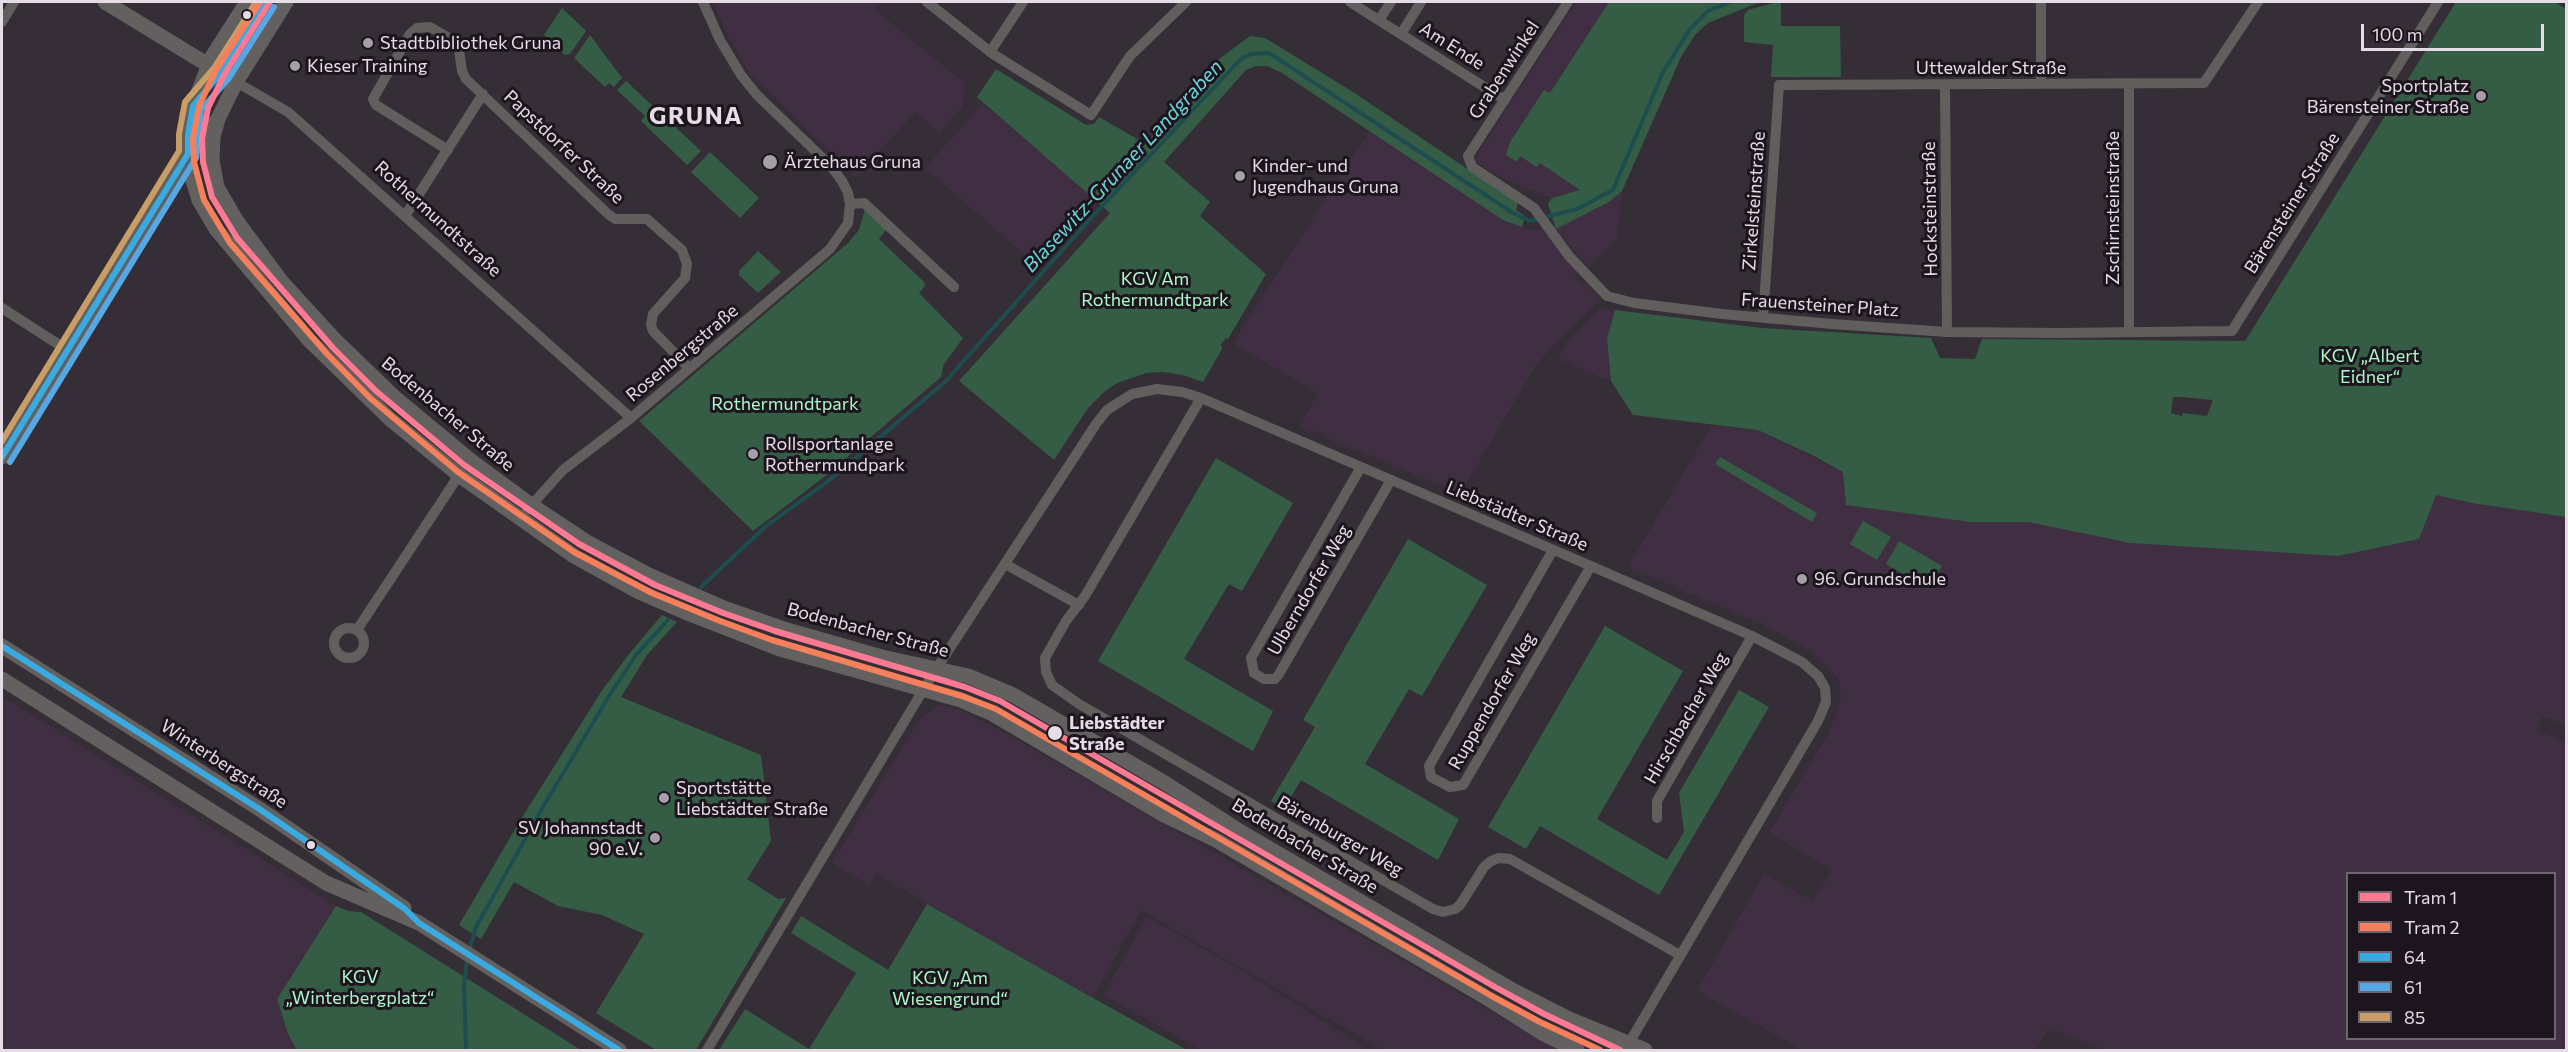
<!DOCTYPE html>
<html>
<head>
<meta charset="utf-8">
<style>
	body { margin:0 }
	#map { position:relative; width:2568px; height:1052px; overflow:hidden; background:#352e36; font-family:Commissioner,sans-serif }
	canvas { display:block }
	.frame { position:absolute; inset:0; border:3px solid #e5dce6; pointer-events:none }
	.legend { position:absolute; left:2346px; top:872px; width:210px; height:168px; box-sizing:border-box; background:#1c151d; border:2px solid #6c656d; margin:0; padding:8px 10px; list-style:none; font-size:18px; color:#e5dce6 }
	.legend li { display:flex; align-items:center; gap:12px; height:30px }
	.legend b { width:30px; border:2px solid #6c656d }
	.scale { position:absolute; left:2361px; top:24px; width:183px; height:27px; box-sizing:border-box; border:3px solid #e5dce6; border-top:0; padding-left:8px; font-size:18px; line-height:21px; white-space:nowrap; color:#e5dce6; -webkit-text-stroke:4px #1c151d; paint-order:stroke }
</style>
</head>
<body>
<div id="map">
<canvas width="2568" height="1052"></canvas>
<div class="frame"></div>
<ul class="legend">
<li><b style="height:8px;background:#fe7a93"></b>Tram 1</li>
<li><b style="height:8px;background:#f6805b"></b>Tram 2</li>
<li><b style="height:8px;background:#39abe2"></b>64</li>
<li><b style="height:8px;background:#53a8e5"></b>61</li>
<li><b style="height:8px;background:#c99d66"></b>85</li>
</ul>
<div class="scale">100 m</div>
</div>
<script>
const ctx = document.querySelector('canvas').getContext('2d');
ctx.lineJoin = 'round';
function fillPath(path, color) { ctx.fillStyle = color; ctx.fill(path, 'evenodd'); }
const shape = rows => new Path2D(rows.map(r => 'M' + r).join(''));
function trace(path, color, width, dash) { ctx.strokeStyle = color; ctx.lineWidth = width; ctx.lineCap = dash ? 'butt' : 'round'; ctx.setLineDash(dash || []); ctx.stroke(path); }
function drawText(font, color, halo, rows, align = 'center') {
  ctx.font = font + ' Commissioner,sans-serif'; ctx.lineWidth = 6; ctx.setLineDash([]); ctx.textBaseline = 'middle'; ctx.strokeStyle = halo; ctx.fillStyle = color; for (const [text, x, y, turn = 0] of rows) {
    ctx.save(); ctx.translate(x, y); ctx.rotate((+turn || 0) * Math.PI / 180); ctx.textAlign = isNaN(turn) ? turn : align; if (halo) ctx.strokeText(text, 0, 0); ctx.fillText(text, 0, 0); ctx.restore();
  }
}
fillPath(shape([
	[713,2,880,2,875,10,965,83,962,107,939,133,915,112,856,177,749,72,727,34],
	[1576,2,1609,2,1550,94,1544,90,1510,142,1520,156,1540,162,1581,190,1552,198,1500,177,1476,162,1476,156],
	[983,103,1095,200,1035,264,925,168],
	[1369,132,1503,220,1532,230,1546,230,1578,272,1574,277,1583,286,1586,283,1601,299,1555,343,1535,367,1460,494,1300,426,1318,393,1234,344,1234,341],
	[1622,191,1617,238,1588,267,1556,229,1609,202],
	[1600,308,1615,310,1607,339,1611,381,1558,359,1566,343],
	[1711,426,1758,430,1843,472,1846,505,1970,522,2028,522,2130,543,2339,556,2419,539,2436,495,2472,503,2566,517,2566,725,2543,716,2537,730,2566,743,2566,1050,2105,1050,2049,1028,2036,1050,1803,1050,1697,991,1764,874,1813,901,1832,870,1769,833,1828,734,1837,712,1841,695,1838,677,1808,649,1760,623,1628,567],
	[2348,874,2554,874,2554,1038,2348,1038],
	[2,696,336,906,277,999,288,1034,297,1050,2,1050],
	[940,705,958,709,998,729,1559,1050,1383,1050,1141,910,1093,998,876,874,869,885,832,863,921,717],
	[1147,917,1243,971,1367,1049,1366,1050,1201,1050,1103,995]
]), '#402f42');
fillPath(shape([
	[1609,2,1760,2,1708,23,1695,35,1681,57,1622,191,1609,202,1556,229,1548,204,1552,198,1580,190,1540,163,1537,167,1520,156,1517,162,1506,155,1510,142,1544,90,1550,93],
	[1777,2,1781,2,1781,26,1840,26,1841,77,1771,77,1773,45,1744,42,1744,15,1748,10],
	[2456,2,2555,2,2566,9,2566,517,2472,503,2436,495,2419,539,2338,556,2130,543,2028,522,1970,522,1846,505,1843,472,1814,456,1758,430,1633,415,1611,381,1607,339,1615,310,1762,328,1931,338,1940,358,1975,359,1982,339,2245,341],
	[2173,397,2181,397,2213,400,2207,416,2183,413,2182,416,2171,413],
	[562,8,586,31,570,54,565,55,544,35],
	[590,35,622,78,614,87,609,83,605,87,574,58],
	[1250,36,1265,38,1353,92,1518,203,1516,210,1525,216,1522,227,1503,220,1282,73,1267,66,1256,66,1246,70,1164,162,1210,202,1200,216,1266,274,1228,339,1226,338,1221,344,1222,349,1203,382,1183,375,1163,372,1146,373,1117,383,1104,392,1088,408,1054,460,959,381,1110,213,977,97,996,69,1086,125,1094,124,1099,117,1146,144,1207,68],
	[626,81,701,151,687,165,641,121,645,116,617,90],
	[710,152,759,198,740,218,691,172],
	[865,209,887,229,879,239,924,282,925,286,919,293,963,338,944,364,941,377,824,477,753,531,639,421,848,243,859,230],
	[758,251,781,272,758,293,739,275,739,271],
	[1720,457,1817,513,1812,522,1715,464],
	[1216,458,1293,503,1242,591,1229,584,1184,659,1273,711,1253,751,1098,661],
	[1863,521,1891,537,1877,560,1850,544],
	[1408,539,1487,585,1422,696,1409,689,1365,764,1459,819,1438,860,1301,780,1284,809,1271,801,1315,727,1303,720],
	[1899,541,1942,566,1928,589,1886,564],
	[662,615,677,622,647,655,621,697,761,755,771,841,747,879,778,899,786,898,696,1050,656,1050,596,1013,644,934,602,915,558,906,514,882,481,939,459,925,521,819,601,692,629,654],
	[1605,626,1683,671,1597,819,1667,860,1684,832,1679,793,1739,690,1769,707,1659,895,1540,826,1526,849,1488,827],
	[927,904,1093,998,1187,1050,719,1050,745,1009,809,1049,856,973,791,933,801,916,888,970],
	[336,906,348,911,361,912,581,1050,297,1050,288,1034,277,999]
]), '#355d46');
trace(shape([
	[701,587,766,526,827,482,945,382,1092,217,1241,59,1251,54,1269,53,1513,213,1530,221,1577,209,1613,190,1663,72,1690,29,1708,11,1730,2],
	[469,951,476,927,543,807,609,696,636,655,668,620],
	[466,1050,464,986,467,959]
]), '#1d4d4f', 4);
trace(shape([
	[927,2,993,54,1091,115,1130,56,1186,2],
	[1350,2,1505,100],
	[1568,2,1468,156,1472,167,1534,208,1569,256,1607,296,1634,303,1722,314,1832,324,1947,332,2059,333,2232,331,2438,2],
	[2041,2,2041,84],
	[1379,20,1391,2],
	[2,22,14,2],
	[1401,34,1421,2],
	[990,52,1023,2],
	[236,82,288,112,631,418],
	[2129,84,2129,332],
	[1945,85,1947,332],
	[448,150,376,105,373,99,410,34,417,28,430,27,454,41,459,50,462,71,466,79,608,214,615,219,647,219,682,250,687,264,685,278,653,314,651,325,653,331,689,368],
	[850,204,864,203,954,287],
	[405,216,483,94],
	[2,308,67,350],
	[1763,318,1779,85,2204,83,2258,2],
	[1201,398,1085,596,1066,621,1045,658,1046,672,1052,685,1079,704,1433,909,1443,912,1455,909,1460,905,1484,867,1491,861,1499,858,1510,859,1680,955],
	[1361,467,1251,658,1254,673,1264,679,1275,679,1279,674,1391,480],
	[527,510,563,470,631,418,830,249,848,223,850,204,848,193,842,181,831,166,757,95,741,75,720,40,703,2],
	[1553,550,1429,766,1431,777,1450,787,1463,785,1591,566],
	[1005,564,1079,605],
	'334 643a15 15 0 1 1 30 0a15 15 0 1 1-30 0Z',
	[357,630,459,475],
	[1657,818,1657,801,1752,636],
	[707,1050,931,677,1096,424,1107,410,1132,394,1157,389,1182,392,1201,398,1591,566,1752,636,1802,662,1818,676,1825,688,1826,702,1818,721,1625,1050]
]), '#615f5d', 10);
trace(shape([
	[105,2,236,82],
	[247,2,212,57,193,106,188,142,189,167,199,200,216,229,309,340,390,419,459,475,574,556,637,591,690,614,780,649,961,700,991,713,1164,815,1216,840,1482,995,1542,1033,1577,1050],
	[218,119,213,137,212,160,217,187,236,220,281,281,336,341,393,396,470,460,531,505,587,542,649,575,724,608,787,630,882,657,968,676,1013,695,1165,783,1241,832,1514,991,1569,1019,1645,1050],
	[2,457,184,160,218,119,236,82,286,2],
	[2,646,261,810,404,908],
	[2,679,326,883,419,923,619,1050]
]), '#63615f', 15);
trace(shape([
	[2,457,188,154,188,135,193,106,221,73,266,2],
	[2,646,261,810,405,909,419,923,619,1050]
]), '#39abe2', 6);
trace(shape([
	[10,462,196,158,201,110,229,78,274,7]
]), '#53a8e5', 6);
trace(shape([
	[2,441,179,151,179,134,185,102,214,68,256,2]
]), '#c99d66', 6);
trace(shape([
	[270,2,224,75,208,108,202,139,203,162,212,197,237,238,333,348,376,391,464,465,579,544,655,585,723,613,775,631,965,687,1000,701,1495,987,1544,1014,1620,1050]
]), '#fe7a93', 6);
trace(shape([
	[260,2,216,70,199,106,193,138,194,162,204,200,230,243,327,354,370,398,458,472,574,552,652,593,720,621,772,640,962,696,996,709,1490,995,1540,1022,1600,1050]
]), '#f6805b', 6);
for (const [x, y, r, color] of [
	[247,15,5,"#e5dce6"],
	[368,43,6,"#a79fa8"],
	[295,66,6,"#a79fa8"],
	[2481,96,6,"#a79fa8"],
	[770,162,8,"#a79fa8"],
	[1240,176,6,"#a79fa8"],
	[753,454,6,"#a79fa8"],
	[1802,579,6,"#a79fa8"],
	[1055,733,8,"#e5dce6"],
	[664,798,6,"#a79fa8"],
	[655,838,6,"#a79fa8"],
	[311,845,5,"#e5dce6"]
]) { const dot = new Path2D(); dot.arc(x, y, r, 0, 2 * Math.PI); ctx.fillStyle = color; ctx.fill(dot); trace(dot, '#1c151d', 2); }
drawText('18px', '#e5dce6', '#1c151d', [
	["Stadtbibliothek Gruna",380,43],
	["Kieser Training",307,66],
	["Sportplatz",2469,86,"right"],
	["Bärensteiner Straße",2469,107,"right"],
	["Ärztehaus Gruna",784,162],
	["Kinder- und",1252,166],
	["Jugendhaus Gruna",1252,187],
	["Rollsportanlage",765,444],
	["Rothermundpark",765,465],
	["96. Grundschule",1814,579],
	["Sportstätte",676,788],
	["Liebstädter Straße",676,809],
	["SV Johannstadt",643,828,"right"],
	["90 e.V.",643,849,"right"]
], 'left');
drawText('18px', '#e5dce6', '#1c151d', [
	["Am Ende",1452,46,32],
	["Uttewalder Straße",1991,68],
	["Grabenwinkel",1504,70,-57],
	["Papstdorfer Straße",564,147,43],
	["Zirkelsteinstraße",1754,201,-86],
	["Bärensteiner Straße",2292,203,-58],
	["Zschirnsteinstraße",2113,208,-90],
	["Hocksteinstraße",1930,209,-91],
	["Rothermundtstraße",438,219,42],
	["Frauensteiner Platz",1820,305,4],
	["Rosenbergstraße",682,353,-40],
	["Bodenbacher Straße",448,414,40],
	["Liebstädter Straße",1517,516,23],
	["Ulberndorfer Weg",1309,590,-60],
	["Bodenbacher Straße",868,630,15],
	["Ruppendorfer Weg",1492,701,-60],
	["Hirschbacher Weg",1686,718,-60],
	["Winterbergstraße",224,764,33],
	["Bärenburger Weg",1340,836,30],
	["Bodenbacher Straße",1305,846,31]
]);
drawText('18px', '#acf8ca', '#1c151d', [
	["KGV Am",1155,279],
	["Rothermundtpark",1155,300],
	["KGV „Albert",2370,356],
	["Eidner“",2370,377],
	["Rothermundtpark",785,404],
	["KGV",360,977],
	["„Winterbergplatz“",360,998],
	["KGV „Am",950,978],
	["Wiesengrund“",950,999]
]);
drawText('bold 18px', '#e5dce6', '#1c151d', [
	["Liebstädter",1069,723],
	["Straße",1069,744]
], 'left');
drawText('italic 20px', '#6cd7da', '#1c151d', [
	["Blasewitz‐Grunaer Landgraben",1123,166,-47]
]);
ctx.letterSpacing = '1.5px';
drawText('bold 24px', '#e5dce6', '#1c151d', [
	["GRUNA",696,116]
]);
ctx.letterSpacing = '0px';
</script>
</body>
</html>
